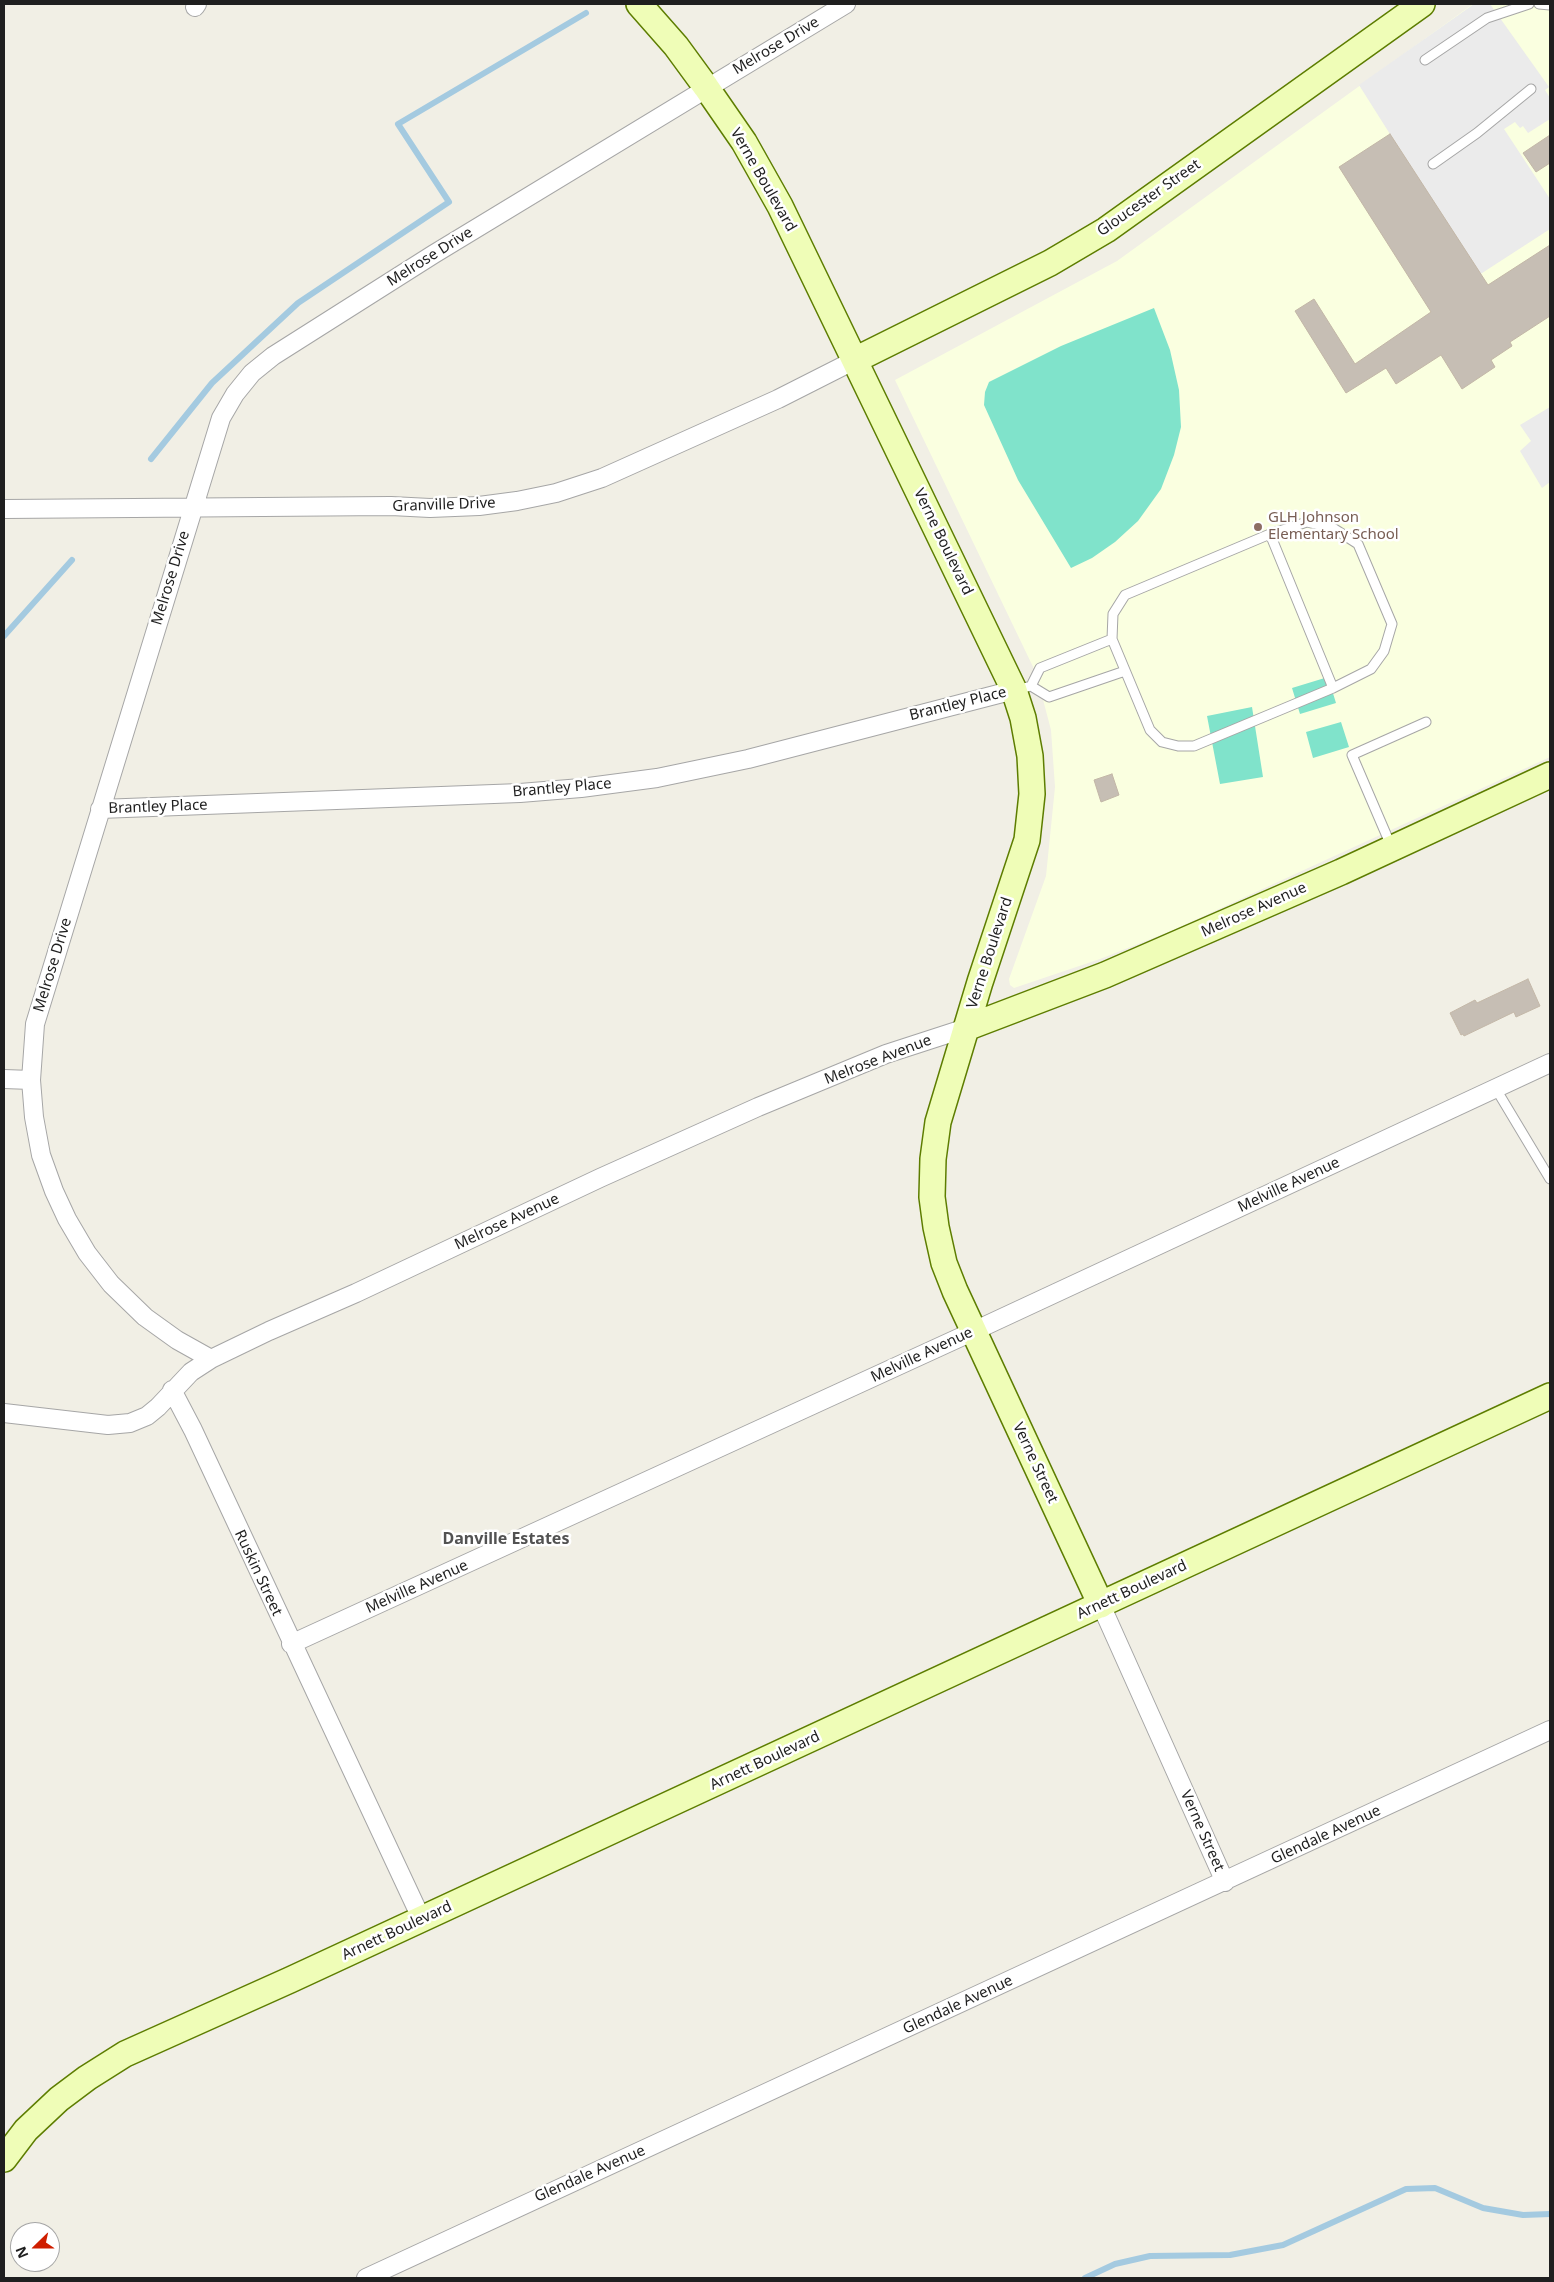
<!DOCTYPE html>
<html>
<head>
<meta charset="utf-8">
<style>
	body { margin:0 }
	#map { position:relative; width:1554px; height:2282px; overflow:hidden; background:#f1efe5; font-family:"Noto Sans",sans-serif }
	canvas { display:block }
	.frame { position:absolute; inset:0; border:5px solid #1f1f1f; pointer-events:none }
	.north { position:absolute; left:10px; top:2222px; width:50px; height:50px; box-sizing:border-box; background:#fff; border:1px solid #a5a5a5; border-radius:50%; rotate:248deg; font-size:14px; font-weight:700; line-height:20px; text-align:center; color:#1f1f1f }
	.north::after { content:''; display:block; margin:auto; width:18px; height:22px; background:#cf1e00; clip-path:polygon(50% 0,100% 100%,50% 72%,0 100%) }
</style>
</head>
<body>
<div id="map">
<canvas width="1554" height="2282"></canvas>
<div class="frame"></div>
<div class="north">N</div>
</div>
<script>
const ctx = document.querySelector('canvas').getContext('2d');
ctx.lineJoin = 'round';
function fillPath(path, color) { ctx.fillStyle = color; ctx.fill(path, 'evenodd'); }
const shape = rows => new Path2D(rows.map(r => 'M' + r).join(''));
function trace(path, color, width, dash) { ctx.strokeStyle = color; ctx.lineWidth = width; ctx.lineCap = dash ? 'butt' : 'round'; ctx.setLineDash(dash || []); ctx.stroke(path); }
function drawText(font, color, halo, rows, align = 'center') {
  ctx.font = font + ' "Noto Sans",sans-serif'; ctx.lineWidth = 5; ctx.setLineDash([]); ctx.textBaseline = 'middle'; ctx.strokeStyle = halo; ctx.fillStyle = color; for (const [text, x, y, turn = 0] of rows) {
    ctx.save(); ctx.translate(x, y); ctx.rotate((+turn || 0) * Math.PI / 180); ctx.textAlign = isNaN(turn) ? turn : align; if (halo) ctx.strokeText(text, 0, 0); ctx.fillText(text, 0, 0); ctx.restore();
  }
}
fillPath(shape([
	[1473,4,1550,4,1550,757,1171,931,1100,959,1014,988,1010,985,1009,979,1046,876,1055,787,1051,730,1036,673,895,380,1117,261]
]), '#faffe0');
fillPath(shape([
	[1154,308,1170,350,1179,390,1181,427,1174,455,1161,489,1138,521,1115,542,1092,558,1071,568,1018,480,984,405,985,392,989,382,1061,346],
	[1328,677,1336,703,1300,714,1292,688],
	[1252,707,1263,777,1220,784,1207,716],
	[1341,722,1349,747,1313,758,1306,732]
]), '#80e3cb');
fillPath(shape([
	[1474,4,1490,4,1549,87,1545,90,1550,98,1550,119,1528,133,1523,126,1520,128,1515,122,1504,129,1550,199,1550,229,1479,275,1359,85],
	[1550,407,1550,482,1542,488,1520,451,1531,441,1520,425]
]), '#ebebeb');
trace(shape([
	[151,459,212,383,298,303,449,202,398,124,586,13],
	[4,636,72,560],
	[1085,2278,1115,2264,1150,2256,1230,2255,1283,2245,1406,2189,1435,2188,1483,2208,1523,2215,1550,2214]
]), '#a4cae0', 6);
const building = shape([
	[1390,134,1488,285,1550,245,1550,316,1510,342,1512,346,1491,360,1495,367,1462,389,1441,355,1396,384,1386,368,1346,393,1295,311,1314,299,1355,364,1431,312,1339,167,1390,134],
	[1550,135,1550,163,1536,172,1523,153,1550,135],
	[1112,774,1119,795,1101,802,1094,780,1112,774],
	[1528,979,1540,1006,1516,1017,1514,1012,1464,1036,1463,1034,1461,1035,1450,1013,1475,1000,1477,1003,1528,979]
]);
fillPath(building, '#c6beb4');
trace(building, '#c3b7a7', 1);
const lane = shape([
	[1539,4,1550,5],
	[1425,60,1487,18,1529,4],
	[1433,164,1477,133,1531,89],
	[1270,534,1333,688,1194,746,1178,746,1162,742,1150,730,1112,639,1113,614,1125,595,1270,534],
	[1270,534,1307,522,1333,528,1358,544,1392,624,1384,651,1371,669,1333,688],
	[1031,686,1040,668,1112,639],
	[1016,690,1031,686,1049,697,1125,671],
	[1392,848,1352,755,1426,722],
	[1496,1089,1550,1179]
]);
const street = shape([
	[195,7,197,4],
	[4,509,391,506,430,508,479,506,517,501,556,493,602,478,778,399,855,360],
	[100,809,520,793,581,788,657,778,748,759,1014,690],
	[4,1079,31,1080],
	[211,1359,177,1340,145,1317,111,1284,87,1253,67,1219,54,1191,41,1155,34,1117,31,1080,35,1024,221,418,235,394,252,373,273,356,434,254,846,4],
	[172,1390,193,1430,422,1920],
	[4,1413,108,1425,130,1423,147,1416,158,1407,191,1372,211,1359,269,1331,356,1293,600,1178,758,1107,886,1054,966,1028],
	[1101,1605,1225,1882],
	[291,1644,974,1331,1550,1063],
	[366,2278,1550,1730]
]);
const secondary = shape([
	[639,4,676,46,706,87,744,142,780,206,1014,690,1023,718,1030,756,1032,794,1027,840,980,982,938,1122,933,1159,932,1197,936,1227,944,1263,955,1291,1101,1605],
	[855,360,1050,263,1106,230,1422,4],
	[966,1028,1105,975,1341,872,1550,775],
	[4,2159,26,2130,59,2099,87,2078,125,2054,290,1980,1550,1396]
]);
trace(lane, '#a6a6a6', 11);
trace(street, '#a6a6a6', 20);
trace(secondary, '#5d7d00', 28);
trace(lane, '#fff', 9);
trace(street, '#fff', 18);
trace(secondary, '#effdb7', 25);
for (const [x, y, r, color] of [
	[1258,527,5,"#8d6e63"]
]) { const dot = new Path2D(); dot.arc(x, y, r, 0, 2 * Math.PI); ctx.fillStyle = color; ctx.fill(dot); trace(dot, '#fff', 2); }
drawText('15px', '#1f1f1f', '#fff', [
	["Melrose Drive",776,46,-31],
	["Verne Boulevard",763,180,60],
	["Gloucester Street",1149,198,-35],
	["Melrose Drive",430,257,-32],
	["Granville Drive",444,505,-2],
	["Verne Boulevard",943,542,64],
	["Melrose Drive",171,578,-73],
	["Brantley Place",958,704,-14],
	["Brantley Place",562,788,-5],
	["Brantley Place",158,807,-2],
	["Melrose Avenue",1254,910,-24],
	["Verne Boulevard",990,953,-72],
	["Melrose Drive",53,965,-73],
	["Melrose Avenue",878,1060,-21],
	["Melville Avenue",1289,1185,-25],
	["Melrose Avenue",507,1222,-25],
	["Melville Avenue",922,1355,-25],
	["Verne Street",1035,1463,65],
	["Ruskin Street",258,1573,65],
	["Melville Avenue",417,1587,-24],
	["Arnett Boulevard",1132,1590,-25],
	["Arnett Boulevard",765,1761,-25],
	["Verne Street",1202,1831,66],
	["Glendale Avenue",1326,1835,-25],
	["Arnett Boulevard",397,1931,-25],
	["Glendale Avenue",958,2005,-25],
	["Glendale Avenue",590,2174,-24]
]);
drawText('15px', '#785e54', '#fff', [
	["GLH Johnson",1268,518],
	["Elementary School",1268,535]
], 'left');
drawText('bold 16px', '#525252', '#fff', [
	["Danville Estates",506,1539]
]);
</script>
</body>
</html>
